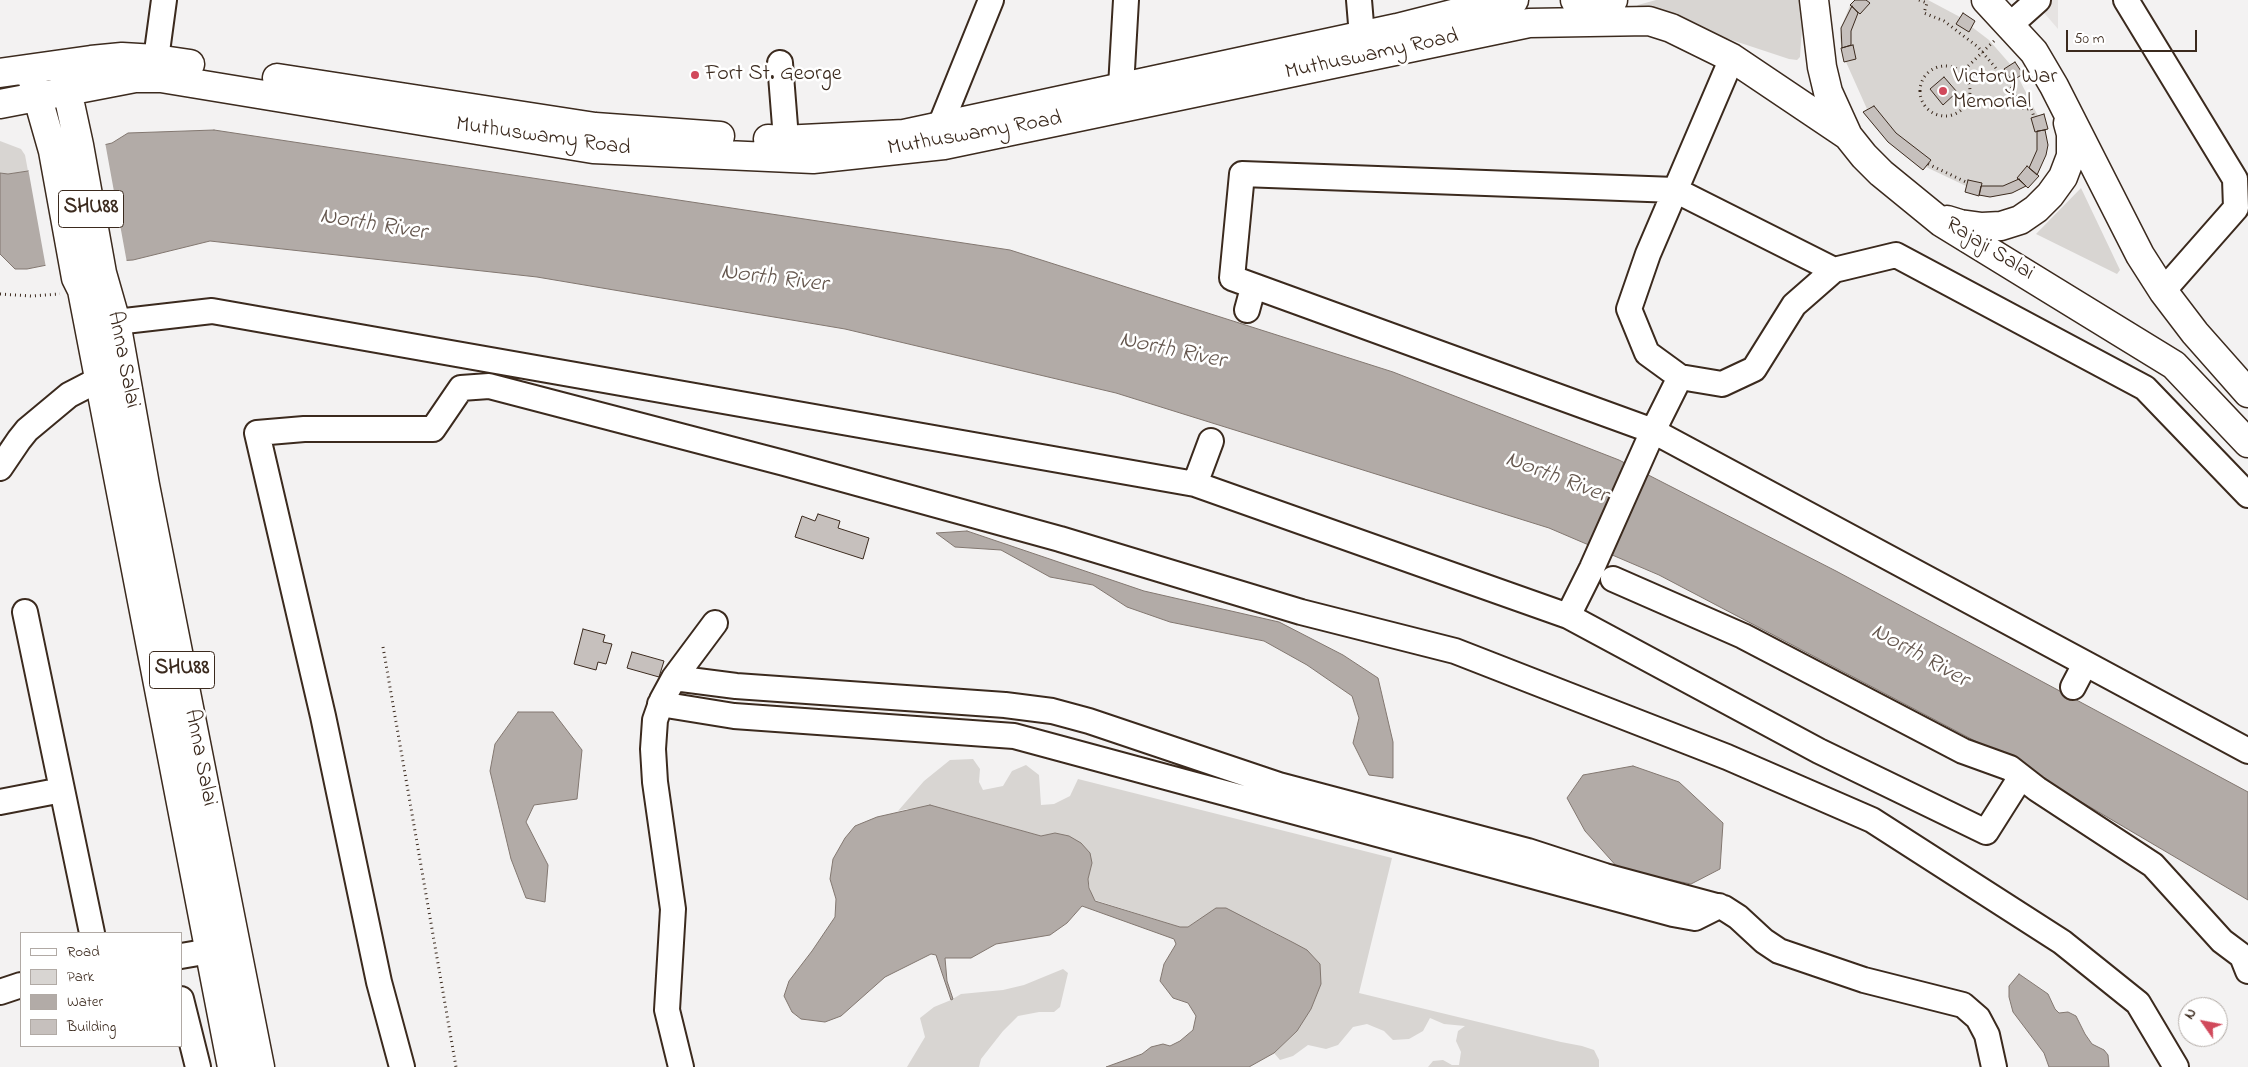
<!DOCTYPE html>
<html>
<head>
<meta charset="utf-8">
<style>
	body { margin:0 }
	#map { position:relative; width:2248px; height:1067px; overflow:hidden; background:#f3f2f2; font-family:"Indie Flower",sans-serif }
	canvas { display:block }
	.legend { position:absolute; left:20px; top:932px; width:162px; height:115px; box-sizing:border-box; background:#fff; border:1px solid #b1aaa5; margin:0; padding:6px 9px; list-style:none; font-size:15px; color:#3b2a1e }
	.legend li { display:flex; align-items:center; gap:10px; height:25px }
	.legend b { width:25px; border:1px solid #b1aaa5 }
	.north { position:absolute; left:2178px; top:997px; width:50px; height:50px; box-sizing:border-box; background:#fff; border:1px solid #b1aaa5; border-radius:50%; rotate:303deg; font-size:14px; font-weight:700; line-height:20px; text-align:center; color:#3b2a1e }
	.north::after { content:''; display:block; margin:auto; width:18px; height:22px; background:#d1495b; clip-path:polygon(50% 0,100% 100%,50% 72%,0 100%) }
	.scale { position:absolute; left:2066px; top:30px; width:131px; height:22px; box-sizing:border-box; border:2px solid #3b2a1e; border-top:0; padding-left:6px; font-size:15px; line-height:18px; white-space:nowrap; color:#3b2a1e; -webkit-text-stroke:4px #fff; paint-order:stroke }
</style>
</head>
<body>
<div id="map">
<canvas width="2248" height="1067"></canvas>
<ul class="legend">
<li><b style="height:6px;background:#fff"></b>Road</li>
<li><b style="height:14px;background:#d8d5d2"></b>Park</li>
<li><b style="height:14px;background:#b2aba7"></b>Water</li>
<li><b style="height:14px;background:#c6c0bd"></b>Building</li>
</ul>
<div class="north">N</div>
<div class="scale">50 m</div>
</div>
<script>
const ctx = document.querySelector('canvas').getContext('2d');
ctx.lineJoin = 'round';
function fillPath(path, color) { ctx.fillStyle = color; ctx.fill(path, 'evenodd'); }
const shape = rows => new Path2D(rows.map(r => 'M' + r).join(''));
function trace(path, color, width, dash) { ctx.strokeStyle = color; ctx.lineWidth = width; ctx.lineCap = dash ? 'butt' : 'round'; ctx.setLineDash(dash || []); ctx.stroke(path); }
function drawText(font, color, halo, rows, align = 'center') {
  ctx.font = font + ' "Indie Flower",sans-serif'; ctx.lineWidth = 5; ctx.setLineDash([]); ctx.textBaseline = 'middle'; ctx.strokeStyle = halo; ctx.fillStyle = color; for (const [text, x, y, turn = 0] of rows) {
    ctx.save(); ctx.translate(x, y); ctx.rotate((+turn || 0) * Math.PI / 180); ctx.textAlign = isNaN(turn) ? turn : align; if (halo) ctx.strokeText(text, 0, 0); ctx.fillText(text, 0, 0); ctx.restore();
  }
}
fillPath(shape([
	[2033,0,2058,0,2058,29]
]), '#e6e3e2');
fillPath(shape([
	[1656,0,1801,0,1803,14,1800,57,1797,60,1789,59,1635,8,1638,5],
	[1855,0,1928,0,1960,17,1963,13,1975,21,1972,27,1989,40,2010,64,2015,62,2023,74,2018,77,2038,116,2048,129,2045,130,2048,145,2046,155,2037,175,2039,176,2028,188,2026,186,2012,193,1990,197,1965,192,1966,186,1926,167,1923,170,1888,142,1863,112,1867,109,1846,62,1844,62,1840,37,1841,28,1850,5],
	[0,141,21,149,25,155,28,171,8,174,0,173],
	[2081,188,2120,270,2117,274,2036,234],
	[973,759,980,769,979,782,983,790,1003,786,1012,771,1026,765,1039,775,1041,805,1054,804,1070,796,1078,779,1392,858,1359,993,1561,1042,1582,1046,1594,1050,1599,1060,1599,1067,1428,1067,1433,1061,1443,1060,1452,1065,1459,1065,1461,1052,1456,1041,1458,1031,1465,1026,1444,1024,1430,1018,1423,1031,1409,1039,1393,1040,1384,1031,1367,1024,1353,1027,1338,1045,1326,1049,1308,1045,1293,1056,1280,1060,1274,1053,1297,1031,1306,950,1261,925,1201,918,1188,927,1180,927,1095,900,1092,897,1088,879,1092,863,1055,833,1041,836,949,810,907,809,898,811,924,781,950,760],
	[1063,969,1068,973,1060,1007,1054,1012,1039,1012,1018,1016,1003,1031,981,1059,979,1067,907,1067,925,1037,920,1018,934,1007,951,1000,961,994,1003,990,1024,985]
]), '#d8d5d2');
const water = shape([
	[214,130,1010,250,1393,372,1619,460,1836,571,2248,792,2248,900,2000,754,1659,575,1549,528,1116,393,845,329,537,277,210,241,133,260,47,265,27,269,15,269,0,254,0,173,8,174,28,171,44,159,112,143,128,133,214,130],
	[967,531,1144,591,1279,622,1343,655,1378,678,1393,742,1393,778,1369,775,1353,743,1359,718,1352,696,1307,665,1264,641,1170,622,1127,607,1093,585,1050,577,1001,550,955,547,936,533,967,531],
	[518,712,553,712,582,750,577,799,534,805,526,822,548,865,545,902,526,898,511,859,490,771,495,744,518,712],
	[1633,766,1679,782,1723,823,1720,869,1691,884,1619,869,1585,831,1567,798,1583,775,1633,766],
	[930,805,1041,836,1055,833,1069,836,1081,843,1090,853,1092,863,1088,879,1089,888,1095,901,1180,927,1188,927,1216,908,1226,908,1294,943,1307,950,1320,964,1321,984,1311,1009,1297,1031,1274,1053,1249,1067,1106,1067,1142,1054,1151,1047,1163,1044,1170,1046,1180,1041,1193,1030,1196,1016,1188,1003,1173,998,1160,981,1164,964,1176,944,1174,939,1082,906,1067,923,1050,935,996,944,971,958,945,958,947,981,953,999,951,1000,936,955,931,954,885,977,841,1016,825,1022,801,1019,792,1012,784,996,789,981,812,951,835,917,836,899,830,879,833,859,845,838,855,826,877,817,930,805],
	[2019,974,2048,994,2055,1009,2059,1013,2068,1012,2076,1016,2085,1034,2092,1044,2104,1050,2108,1055,2109,1067,2049,1067,2044,1053,2013,1012,2009,997,2009,986,2019,974]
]);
fillPath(water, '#b2aba7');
trace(water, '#827770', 1);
fillPath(shape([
	[105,142,127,263,70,265,46,268,28,168,43,156]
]), '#f3f2f2');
const building = shape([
	[1855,0,1866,0,1870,3,1860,14,1850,5,1855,0],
	[1852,6,1858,13,1851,31,1851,45,1842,48,1841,28,1852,6],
	[1963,13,1975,21,1969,32,1956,24,1963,13],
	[1853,45,1856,59,1844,62,1841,48,1853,45],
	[2015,62,2023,74,2012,81,2004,69,2015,62],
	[1944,77,1957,92,1943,105,1930,89,1944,77],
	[1874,106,1896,133,1931,160,1923,170,1888,142,1863,112,1874,106],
	[2044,114,2048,129,2035,132,2031,118,2044,114],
	[2045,130,2048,145,2046,155,2037,175,2029,168,2037,150,2037,131,2045,130],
	[2027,166,2039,176,2028,188,2017,178,2027,166],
	[2019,179,2026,186,2012,193,1990,197,1979,195,1981,186,2003,186,2019,179],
	[1968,180,1982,183,1979,196,1965,192,1968,180],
	[818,514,840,521,838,528,869,538,863,559,795,537,802,516,815,521,818,514],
	[583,629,605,635,603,642,612,644,606,664,598,662,596,670,574,664,583,629],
	[632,652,664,661,659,677,627,668,632,652]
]);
fillPath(building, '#c6c0bd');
trace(building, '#3b2a1e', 1);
const minor = shape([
	[1359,0,1362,36],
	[2126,0,2235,179,2236,208,2163,291],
	[2010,25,2038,0],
	[156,59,164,0],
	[780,63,785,126,781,157],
	[1121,87,1126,0],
	[940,126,991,0],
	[1834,270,1675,190,1242,174,1232,278,1653,431,2248,751],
	[1247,310,1253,288],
	[116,322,212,311,1195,484,1568,616,1819,751,1986,832,2017,783],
	[1680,377,1722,384,1754,369,1794,305,1834,270,1896,255,2145,388,2248,495],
	[0,468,19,440,27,430,69,395,98,380],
	[1195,484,1211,441],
	[1613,579,1743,636,1963,751,2010,768,2037,789,2153,865,2222,941,2242,956,2248,971],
	[25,612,92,933],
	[1568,616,1592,568,1653,431,1680,377,1647,353,1629,309,1648,254,1732,58],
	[674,678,736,686,1005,705,1052,711,1089,721,1279,785,1528,851,1605,876,1724,908,1738,917,1764,941,1779,951,1864,980,1963,1005,1978,1018,1987,1035,1994,1067],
	[2073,687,2085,664],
	[660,704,734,716,1014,736,1673,914,1695,918,1719,906],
	[0,802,62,790],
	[181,956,210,951],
	[0,992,21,985],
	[181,999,198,1067],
	[402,1067,379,982,323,716,257,433,304,429,433,429,461,388,489,386,784,463,1060,539,1301,612,1455,651,1727,757,1872,820,2062,942,2138,1003,2176,1067],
	[681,1067,667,1010,673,909,655,782,653,749,655,720,662,700,674,678,715,623]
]);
const major = shape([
	[1575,0,1613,0],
	[1814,0,1822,67,1828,92,1848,136,1864,156,1881,173,1941,222,2174,365,2248,443],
	[1986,0,2034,52,2054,86,2140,255,2163,291,2195,333,2248,393],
	[0,73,91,60,122,57,156,59,190,64],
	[64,76,79,145,102,273,116,322,145,485,260,1067],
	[277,78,595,127,720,136],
	[33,81,53,151,76,278,82,290,232,1067],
	[0,104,135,78,161,78,593,149,813,159,944,145,1529,23,1649,21,1671,28,1732,58,1848,136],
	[768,139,782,140,904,134,1397,28,1496,3,1514,0],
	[1947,220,1960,224,1982,227,2001,226,2020,220,2036,209,2050,195,2063,177,2071,156,2071,134,2068,123]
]);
trace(minor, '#3b2a1e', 28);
trace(major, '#3b2a1e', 31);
trace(shape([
	[1919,0,1927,3,1924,13,1944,21,1978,47,2011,86,2024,110,2031,108,2034,117],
	'1920 91a25 25 0 1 1 50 0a25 25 0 1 1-50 0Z',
	[1961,73,1995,40],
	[1928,164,1968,183],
	[0,294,31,296,60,294],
	[383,647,456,1067]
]), '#3b2a1e', 3, [1, 4]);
trace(minor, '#fff', 24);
trace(major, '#fff', 28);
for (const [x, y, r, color] of [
	[695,75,5,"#d1495b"],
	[1943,91,5,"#d1495b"]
]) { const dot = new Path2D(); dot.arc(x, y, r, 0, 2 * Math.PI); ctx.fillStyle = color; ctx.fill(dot); trace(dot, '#fff', 2); }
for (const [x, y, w] of [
	[91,209,65],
	[182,670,65]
]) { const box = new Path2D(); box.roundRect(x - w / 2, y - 18.5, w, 37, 4); ctx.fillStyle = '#fff'; ctx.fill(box); trace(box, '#3b2a1e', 1); }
drawText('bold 21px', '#3b2a1e', null, [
	["SHU88",91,209],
	["SHU88",182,670]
]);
drawText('22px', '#3b2a1e', '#fff', [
	["Muthuswamy Road",1372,56,-12],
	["Muthuswamy Road",975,135,-10],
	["Muthuswamy Road",543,138,8],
	["Rajaji Salai",1989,250,32],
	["Anna Salai",122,360,79],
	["Anna Salai",199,758,79]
]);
drawText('22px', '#3b2a1e', '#fff', [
	["Fort St. George",705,75],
	["Victory War",1953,78],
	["Memorial",1953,103]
], 'left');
drawText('italic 24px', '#65574e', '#fff', [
	["North River",373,226,9],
	["North River",774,280,7],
	["North River",1172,352,12],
	["North River",1556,479,21],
	["North River",1919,657,29]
]);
</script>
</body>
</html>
